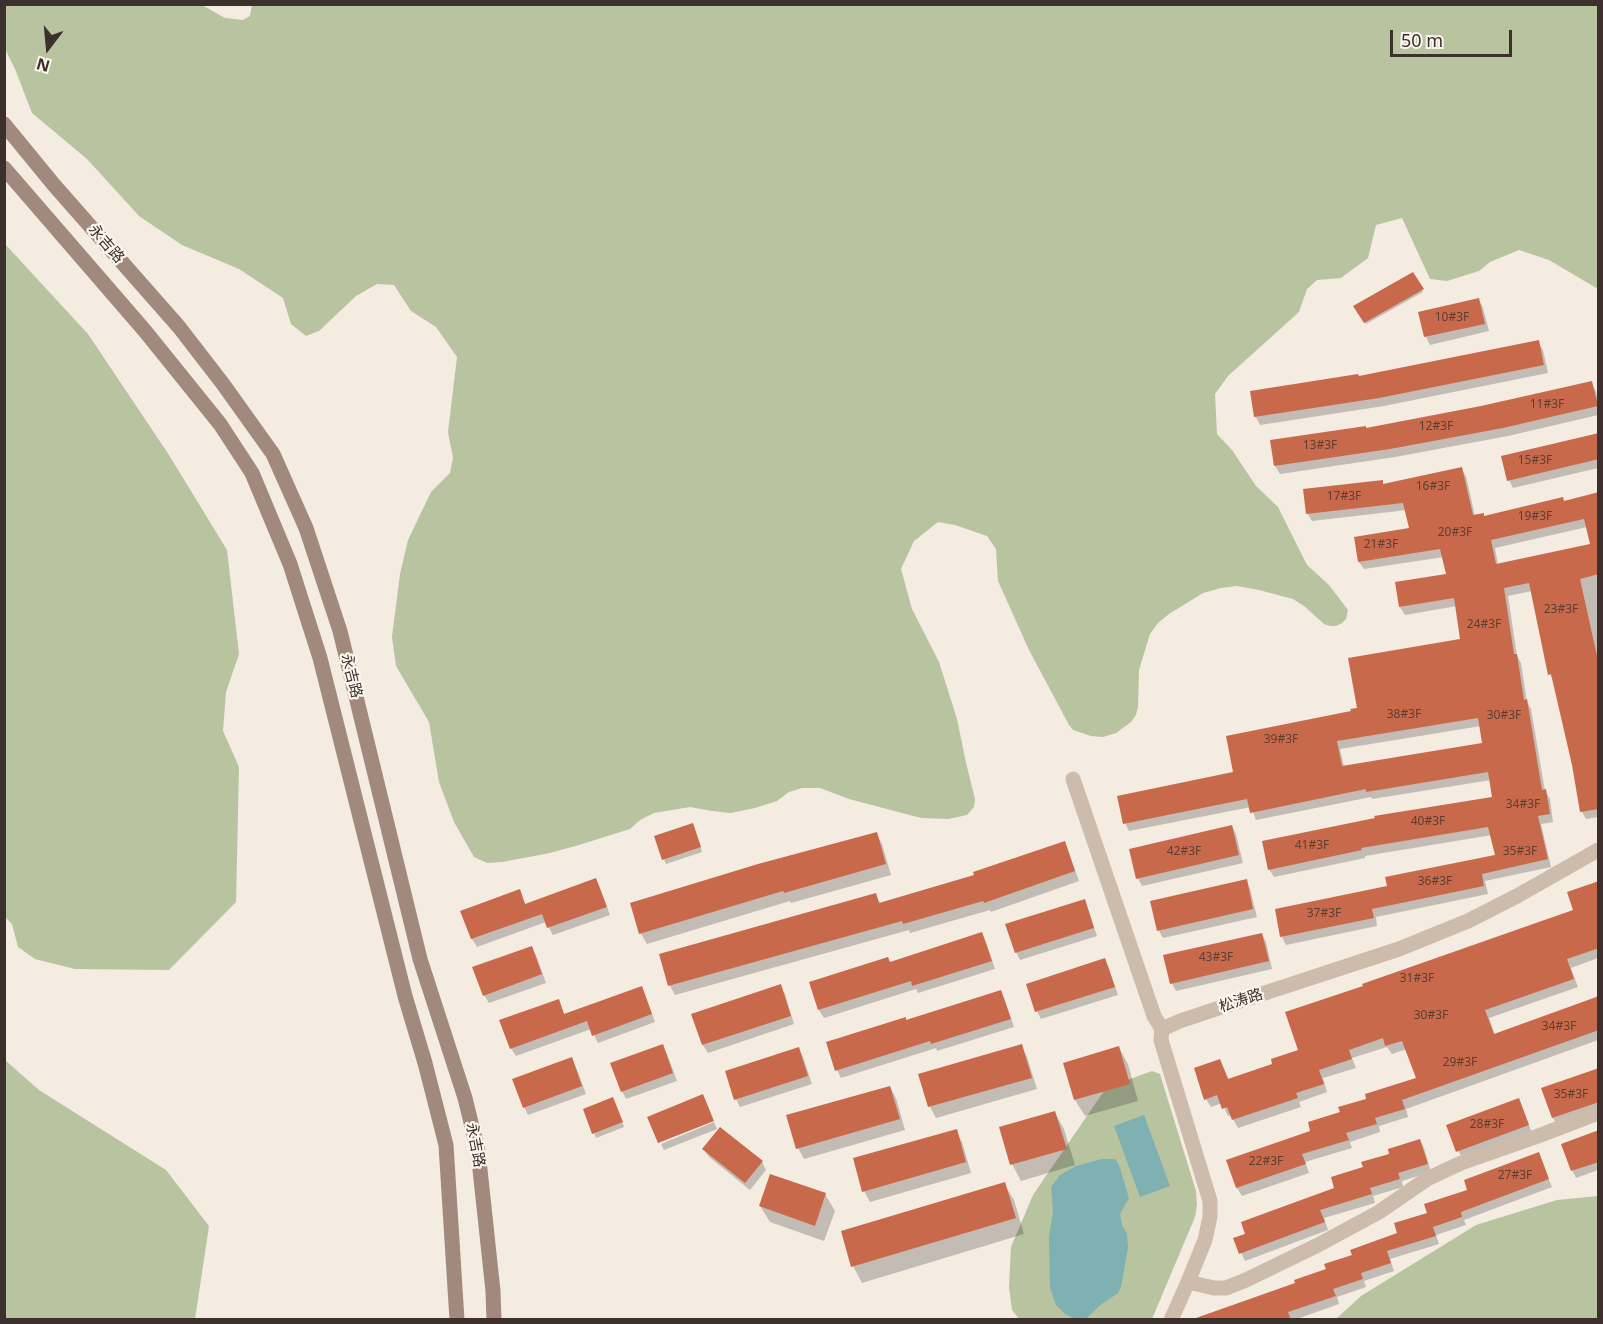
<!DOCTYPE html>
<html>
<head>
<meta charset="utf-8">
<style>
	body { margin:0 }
	#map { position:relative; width:1603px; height:1324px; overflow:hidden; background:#f4ebe1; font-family:"Noto Sans",sans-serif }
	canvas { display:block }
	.frame { position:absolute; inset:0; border:6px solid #3b302b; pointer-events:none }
	.north { position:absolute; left:18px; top:18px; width:60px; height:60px; -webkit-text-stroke:4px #fbf5ee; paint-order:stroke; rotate:196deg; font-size:16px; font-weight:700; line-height:24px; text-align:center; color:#3b302b }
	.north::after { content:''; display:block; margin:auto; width:21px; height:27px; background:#3b302b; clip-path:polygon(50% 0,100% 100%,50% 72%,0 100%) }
	.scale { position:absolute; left:1390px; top:30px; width:122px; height:27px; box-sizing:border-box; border:3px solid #3b302b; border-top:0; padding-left:8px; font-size:18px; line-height:21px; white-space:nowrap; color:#3b302b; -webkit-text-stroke:4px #fbf5ee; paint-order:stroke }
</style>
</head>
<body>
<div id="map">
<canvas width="1603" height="1324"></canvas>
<div class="frame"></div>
<div class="north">N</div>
<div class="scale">50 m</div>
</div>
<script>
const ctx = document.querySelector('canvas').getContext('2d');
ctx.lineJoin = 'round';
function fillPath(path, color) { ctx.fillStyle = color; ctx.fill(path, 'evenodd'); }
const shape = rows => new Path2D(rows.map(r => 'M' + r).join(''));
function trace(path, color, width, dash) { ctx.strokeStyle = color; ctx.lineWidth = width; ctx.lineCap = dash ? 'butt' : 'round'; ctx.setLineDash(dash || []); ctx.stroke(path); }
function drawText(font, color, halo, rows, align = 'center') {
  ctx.font = font + ' "Noto Sans","Noto Sans SC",sans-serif'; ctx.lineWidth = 4.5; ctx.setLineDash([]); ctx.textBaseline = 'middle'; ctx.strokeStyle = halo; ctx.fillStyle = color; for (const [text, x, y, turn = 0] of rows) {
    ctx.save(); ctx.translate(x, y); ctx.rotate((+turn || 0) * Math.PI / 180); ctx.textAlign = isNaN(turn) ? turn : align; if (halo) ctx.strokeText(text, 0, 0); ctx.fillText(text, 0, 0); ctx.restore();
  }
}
fillPath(shape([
	[252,5,1598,5,1598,289,1549,260,1519,250,1490,262,1479,271,1447,281,1430,279,1402,218,1376,225,1368,258,1341,278,1317,280,1307,289,1299,312,1228,376,1215,394,1217,434,1232,450,1256,486,1278,507,1307,565,1329,585,1348,610,1346,619,1342,623,1336,626,1330,626,1324,624,1304,606,1293,599,1259,590,1237,586,1221,588,1203,593,1169,614,1158,623,1150,634,1139,670,1138,707,1136,715,1131,722,1116,733,1103,737,1091,736,1073,730,1069,725,1029,650,998,581,996,549,987,536,955,525,938,522,914,541,901,569,912,609,939,662,957,719,966,763,975,799,974,807,967,815,948,819,921,818,849,799,820,788,802,788,789,792,777,801,755,808,731,813,712,811,690,807,654,813,640,820,630,829,579,845,550,853,502,862,487,863,474,857,454,822,439,782,429,722,396,666,392,637,400,574,408,540,431,492,450,473,453,458,448,432,457,357,436,327,411,311,394,285,377,284,356,296,319,331,306,336,291,324,283,298,239,269,182,245,139,216,87,159,32,113,15,69,5,49,5,5,202,5,225,18,243,20,250,16],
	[5,244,88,334,169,455,227,550,239,654,226,692,223,731,239,767,236,902,169,970,75,969,35,959,18,947,12,924,5,917],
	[5,1060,39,1090,166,1170,209,1226,195,1319,5,1319],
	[1152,1071,1160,1074,1196,1191,1197,1205,1195,1217,1152,1319,1019,1319,1012,1310,1009,1287,1011,1247,1033,1195,1106,1088],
	[1598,1196,1598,1319,1336,1319,1361,1296,1476,1225,1557,1200]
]), '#b8c4a0');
fillPath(shape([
	[1144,1115,1170,1186,1140,1197,1114,1126],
	[1102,1159,1115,1159,1119,1165,1129,1198,1120,1214,1122,1225,1127,1234,1128,1248,1121,1287,1118,1293,1099,1306,1086,1319,1074,1319,1064,1313,1056,1305,1050,1288,1049,1236,1053,1212,1051,1187,1060,1175,1076,1166]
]), '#7fb0b2');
fillPath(shape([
	[1413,274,1423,292,1366,324,1355,306],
	[1479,300,1483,308,1489,331,1430,345,1426,337,1420,314],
	[1538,342,1543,350,1548,373,1384,406,1260,425,1256,417,1252,393,1359,377],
	[1591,383,1596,391,1598,402,1598,415,1508,436,1395,457,1280,474,1275,466,1481,408],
	[1598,435,1598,468,1513,488,1509,480],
	[1461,469,1466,476,1475,516,1484,517,1564,502,1598,493,1598,768,1550,674,1532,591,1508,596,1517,656,1521,663,1527,702,1531,709,1545,791,1550,799,1553,822,1541,824,1551,867,1485,881,1488,894,1376,917,1377,926,1286,945,1282,937,1276,910,1389,887,1496,856,1492,835,1365,856,1365,858,1274,877,1269,869,1494,798,1491,780,1372,799,1371,797,1256,820,1251,807,1129,831,1125,823,1235,774,1358,709,1462,641,1457,606,1405,615,1400,607,1447,576,1444,557,1364,569,1359,562,1411,529,1407,510,1312,521,1307,513,1382,482,1384,485],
	[1587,527,1592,546,1498,565,1495,548],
	[1481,726,1484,744,1344,767,1340,749],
	[1598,784,1598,817,1586,819,1582,812],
	[1232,826,1236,834,1243,863,1142,886,1138,878],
	[695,830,702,852,666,864,664,859],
	[876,833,882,844,891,875,791,903,790,901,647,944,641,934,631,904],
	[1064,843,1069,853,1079,881,991,912,990,910,910,933,909,930,675,995,670,986,660,955,875,895,881,904,976,876],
	[596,880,600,888,610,915,553,935,546,922,477,947,472,939,462,912,519,891,526,905],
	[1246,881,1250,889,1257,917,1163,938,1159,931],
	[1598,883,1598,958,1571,968,1578,987,1489,1018,1495,1035,1598,998,1598,1040,1406,1109,1408,1117,1379,1126,1380,1132,1350,1142,1352,1148,1305,1162,1309,1173,1242,1196,1237,1188,1228,1161,1312,1132,1342,1113,1368,1100,1418,1079,1407,1049,1392,1054,1387,1047,1352,1058,1356,1068,1323,1078,1327,1092,1299,1102,1301,1107,1238,1128,1231,1115,1228,1116,1222,1103,1211,1107,1206,1099,1220,1060,1229,1080,1274,1065,1575,911],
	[1084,901,1088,909,1097,936,1020,960,1016,952],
	[982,934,986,942,995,969,918,993,916,989,824,1018,819,1010,811,983,890,963],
	[1262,934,1266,942,1272,969,1176,991,1172,983],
	[531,948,536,955,546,983,489,1003,484,995],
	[1105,960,1109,968,1118,995,1041,1019,1037,1011],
	[780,986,785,994,794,1024,708,1053,703,1045,693,1015],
	[641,987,645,995,655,1022,598,1043,591,1029,516,1056,511,1048,558,1001,565,1015],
	[1001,992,1005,1000,1014,1027,937,1051,936,1048,841,1078,837,1070,906,1022],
	[662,1046,667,1054,677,1081,626,1099,622,1091],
	[1021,1046,1027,1057,1037,1089,936,1118,930,1107,920,1075],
	[1119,1048,1128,1064,1138,1101,1085,1116,1075,1100,1065,1064],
	[798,1049,803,1057,812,1084,740,1107,736,1099],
	[571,1059,576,1067,586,1094,528,1115,524,1107],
	[1598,1069,1598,1111,1558,1126,1553,1118,1543,1089],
	[890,1087,896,1098,905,1130,804,1159,798,1148],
	[1518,1099,1522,1107,1532,1133,1462,1159,1448,1125],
	[615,1104,624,1127,596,1138,594,1133],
	[1055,1113,1064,1129,1075,1165,1021,1181,1012,1164],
	[714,1122,717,1129,664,1150,661,1144],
	[956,1131,962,1142,971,1173,870,1202,864,1191],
	[1598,1132,1598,1170,1576,1178,1572,1170],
	[1420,1140,1424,1148,1431,1172,1402,1181,1403,1187,1373,1196,1375,1203,1324,1218,1328,1230,1245,1261,1235,1239,1336,1189,1365,1168],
	[704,1149,762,1162,766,1170,750,1190,709,1157],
	[1538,1154,1552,1187,1464,1220,1466,1225,1436,1235,1439,1244,1390,1259,1394,1271,1364,1281,1366,1287,1337,1297,1339,1304,1294,1320,1198,1320,1297,1284,1328,1270,1354,1256,1399,1234,1429,1213],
	[1004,1184,1014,1200,1024,1234,862,1283,853,1266],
	[825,1194,835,1211,824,1241,770,1222,760,1206]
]), '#0003');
fillPath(shape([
	[1413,272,1424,289,1364,323,1353,306],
	[1479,298,1485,324,1424,337,1418,312],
	[1539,340,1544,365,1379,398,1254,417,1250,391,1358,374,1359,376],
	[1592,381,1598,406,1503,428,1390,449,1274,466,1270,440,1366,426,1366,428,1481,406],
	[1599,433,1599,459,1507,481,1501,456],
	[1462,467,1473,515,1484,513,1484,516,1563,497,1564,501,1599,492,1599,574,1580,579,1599,665,1599,809,1580,812,1572,765,1551,674,1548,675,1529,583,1504,588,1514,654,1517,654,1524,700,1527,699,1542,790,1546,789,1550,814,1538,816,1548,859,1482,874,1484,886,1372,909,1374,918,1280,937,1275,909,1387,886,1385,877,1495,855,1488,827,1361,848,1362,850,1268,870,1262,841,1375,818,1374,816,1492,797,1488,772,1366,792,1366,789,1250,813,1247,799,1123,824,1117,796,1233,772,1226,736,1351,711,1350,709,1357,708,1348,658,1460,639,1454,598,1399,607,1395,582,1446,574,1440,549,1358,562,1354,537,1409,528,1403,503,1306,514,1303,489,1383,480,1383,484],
	[1584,519,1590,544,1496,564,1491,540],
	[1478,718,1482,743,1342,766,1337,741],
	[693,823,701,847,662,860,654,836],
	[1232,825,1239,855,1136,879,1129,849],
	[877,832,886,864,784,893,783,891,639,934,630,903,758,864],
	[1065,841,1075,871,984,903,983,901,903,924,902,921,668,986,659,954,876,893,879,903,974,875,973,872],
	[596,878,607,907,547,928,542,914,471,939,460,911,520,889,525,904],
	[1247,879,1253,909,1157,931,1150,901],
	[1599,881,1599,948,1567,959,1574,979,1485,1010,1494,1034,1599,996,1599,1030,1402,1100,1405,1109,1375,1118,1377,1124,1346,1133,1349,1140,1302,1154,1306,1164,1236,1188,1226,1160,1310,1131,1308,1122,1340,1112,1338,1107,1366,1099,1365,1094,1416,1078,1402,1041,1385,1046,1383,1038,1349,1050,1352,1059,1319,1070,1324,1084,1296,1093,1298,1098,1232,1120,1227,1107,1222,1109,1217,1095,1204,1100,1194,1068,1220,1059,1228,1079,1272,1064,1271,1059,1298,1050,1285,1012,1363,986,1362,984,1573,910,1567,892],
	[1085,899,1094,928,1015,953,1005,924],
	[982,932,992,961,912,986,911,981,818,1010,809,982,888,957,890,962],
	[1262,933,1269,961,1170,984,1163,955],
	[532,946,542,974,483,996,472,967],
	[1105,958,1115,987,1035,1012,1026,984],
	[781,984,791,1016,702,1045,691,1014],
	[642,986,652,1014,592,1036,587,1021,510,1049,499,1020,559,999,564,1014],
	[1001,990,1011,1019,931,1044,930,1041,835,1071,826,1042,906,1017,906,1020],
	[663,1044,673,1073,621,1092,610,1063],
	[1022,1044,1032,1078,928,1107,918,1074],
	[1119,1046,1130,1084,1074,1100,1063,1063],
	[799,1047,808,1076,734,1100,725,1071],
	[572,1057,582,1086,523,1108,512,1079],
	[1599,1068,1599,1102,1552,1118,1541,1088],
	[890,1086,900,1119,796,1149,786,1115],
	[703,1094,714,1121,658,1143,647,1117],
	[613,1097,623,1122,592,1134,583,1109],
	[1519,1098,1529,1125,1456,1152,1446,1125],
	[1055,1111,1067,1149,1010,1165,999,1127],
	[720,1127,763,1161,745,1183,702,1149],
	[957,1129,966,1162,862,1192,853,1158],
	[1599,1130,1599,1162,1571,1171,1561,1144],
	[1420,1139,1428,1164,1398,1173,1400,1179,1370,1188,1372,1194,1320,1210,1325,1222,1239,1254,1233,1238,1245,1234,1241,1222,1334,1188,1331,1177,1363,1167,1361,1162,1389,1154,1388,1149],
	[1539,1152,1549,1179,1461,1212,1462,1217,1433,1227,1436,1236,1387,1251,1391,1263,1361,1273,1363,1279,1333,1289,1336,1296,1288,1312,1291,1320,1196,1320,1196,1318,1295,1283,1294,1280,1326,1269,1324,1264,1352,1255,1350,1250,1397,1233,1394,1223,1427,1213,1424,1204,1467,1190,1464,1180],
	[770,1174,826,1193,815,1226,759,1206],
	[1005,1182,1016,1218,851,1267,841,1231]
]), '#c8694b');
trace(shape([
	[1073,779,1154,1016,1162,1029],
	[1162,1029,1180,1021,1216,1009,1399,949,1468,921,1517,896,1598,850],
	[1162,1029,1161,1040,1210,1201,1210,1217,1205,1240,1188,1282,1171,1320],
	[1188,1282,1214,1288,1226,1288,1246,1280,1318,1245,1379,1212,1427,1179,1461,1163,1541,1135,1598,1113]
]), '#cdbbac', 15);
trace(shape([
	[4,124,54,185,179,327,223,384,273,454,306,528,340,631,420,959,465,1098,478,1151,493,1291,494,1320],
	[4,168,145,331,220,424,252,473,290,564,320,658,405,996,425,1063,446,1145,457,1320]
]), '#a18a7d', 15);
drawText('12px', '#5e3e33', null, [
	["10#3F",1452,318],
	["11#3F",1547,405],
	["12#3F",1436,427],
	["13#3F",1320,446],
	["15#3F",1535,461],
	["16#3F",1433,487],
	["17#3F",1344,497],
	["19#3F",1535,517],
	["20#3F",1455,533],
	["21#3F",1381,545],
	["23#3F",1561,610],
	["24#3F",1484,625],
	["38#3F",1404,715],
	["30#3F",1504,716],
	["39#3F",1281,740],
	["34#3F",1523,805],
	["40#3F",1428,822],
	["41#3F",1312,846],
	["42#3F",1184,852],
	["35#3F",1520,852],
	["36#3F",1435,882],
	["37#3F",1324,914],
	["43#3F",1216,958],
	["31#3F",1417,979],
	["30#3F",1431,1016],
	["34#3F",1559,1027],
	["29#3F",1460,1063],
	["35#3F",1571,1095],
	["28#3F",1487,1125],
	["22#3F",1266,1162],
	["27#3F",1515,1176]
]);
drawText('15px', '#3b302b', '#fbf5ee', [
	["永吉路",106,244,49],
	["永吉路",351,676,76],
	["松涛路",1241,1001,-18],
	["永吉路",475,1145,79]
]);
</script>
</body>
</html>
